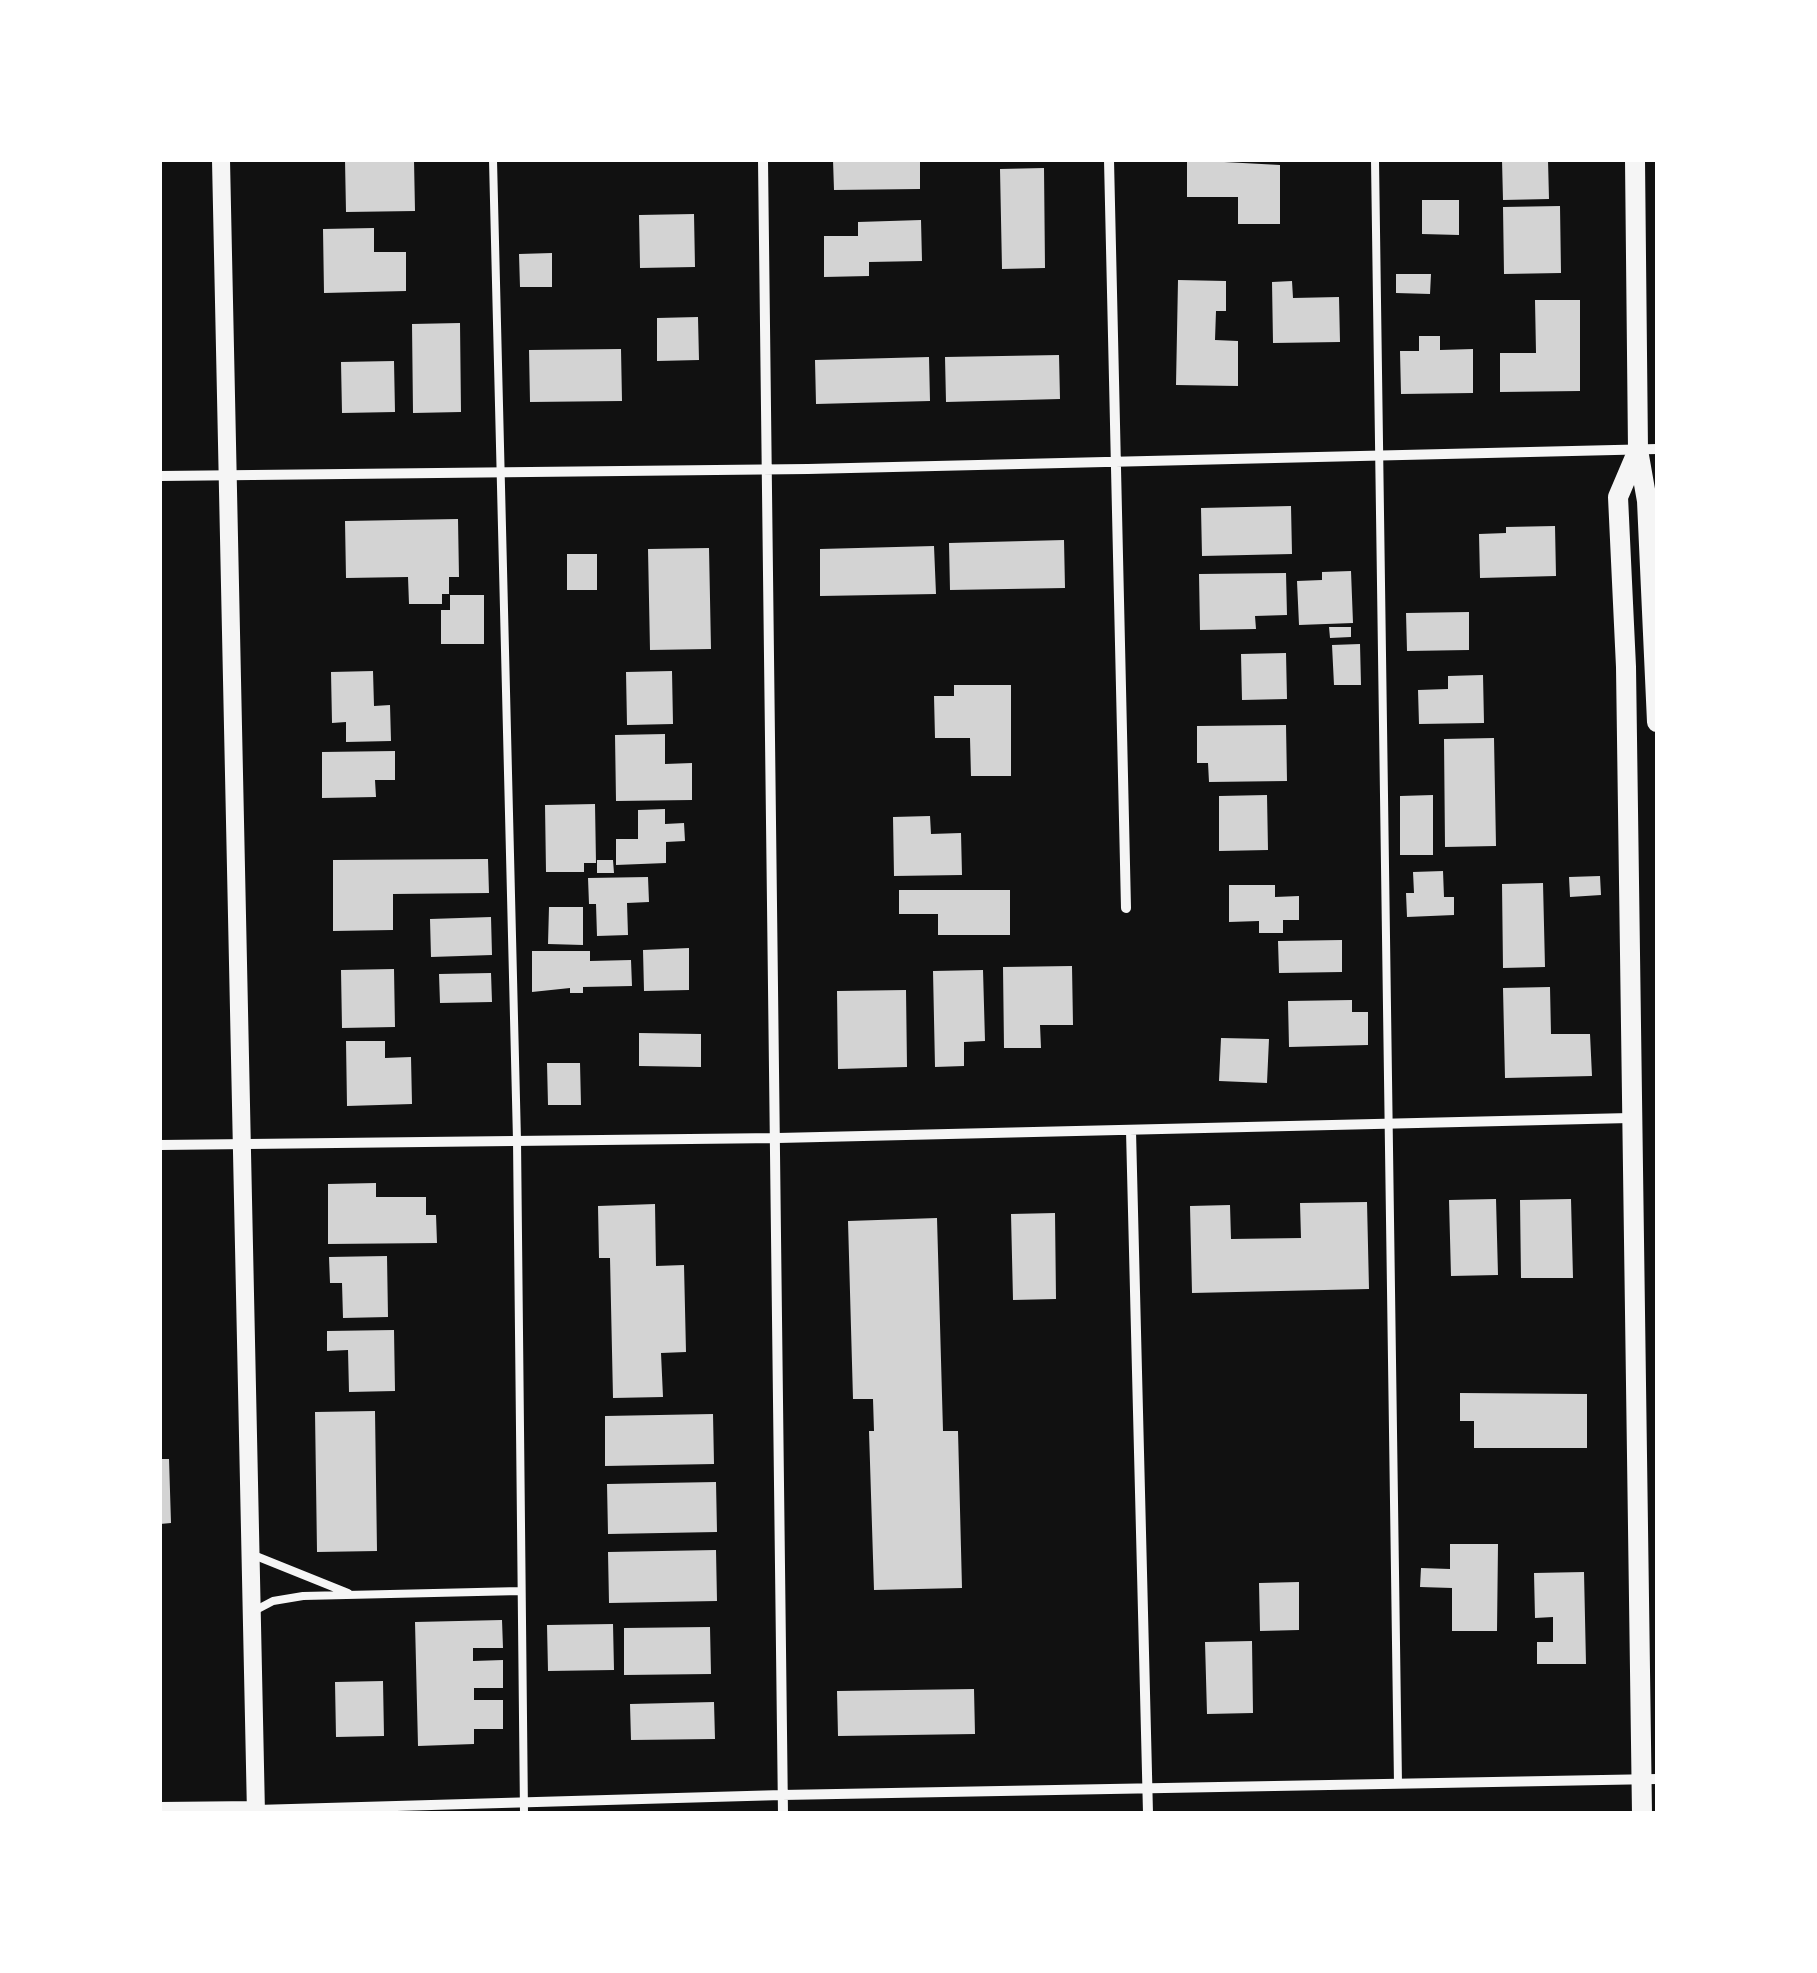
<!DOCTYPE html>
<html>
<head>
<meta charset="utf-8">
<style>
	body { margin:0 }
	#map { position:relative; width:1817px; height:1973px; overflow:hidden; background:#111; font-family:Helvetica,sans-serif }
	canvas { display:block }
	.frame { position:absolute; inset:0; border:162px solid #fff; pointer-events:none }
</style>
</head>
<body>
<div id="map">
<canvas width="1817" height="1973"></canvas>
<div class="frame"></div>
</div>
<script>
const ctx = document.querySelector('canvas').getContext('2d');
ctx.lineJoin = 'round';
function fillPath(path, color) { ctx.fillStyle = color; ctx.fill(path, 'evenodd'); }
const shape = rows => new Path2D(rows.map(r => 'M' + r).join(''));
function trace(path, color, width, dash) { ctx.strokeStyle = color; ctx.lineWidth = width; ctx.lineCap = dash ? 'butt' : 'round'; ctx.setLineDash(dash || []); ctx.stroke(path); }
fillPath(shape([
	[345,160,414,160,415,211,346,212],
	[833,160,920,160,920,189,834,190],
	[1187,160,1280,165,1280,224,1238,224,1238,197,1187,197],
	[1502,160,1548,160,1549,199,1503,200],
	[1044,168,1045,268,1002,269,1000,169],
	[1422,200,1459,200,1459,235,1422,234],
	[1560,206,1561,273,1504,274,1503,207],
	[694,214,695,267,640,268,639,215],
	[921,220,922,261,869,262,869,276,824,277,824,236,858,236,858,222],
	[374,228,374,252,406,252,406,291,324,293,323,229],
	[552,253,552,287,520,287,519,254],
	[1396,274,1431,274,1430,294,1396,293],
	[1178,280,1226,281,1226,311,1216,311,1215,340,1238,341,1238,386,1176,385],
	[1292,281,1293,298,1339,297,1340,342,1273,343,1272,282],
	[1535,300,1580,300,1580,391,1500,392,1500,353,1536,353],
	[698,317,699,360,657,361,657,318],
	[460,323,461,412,413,413,412,324],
	[1419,336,1440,336,1440,350,1473,349,1473,393,1401,394,1400,351,1419,351],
	[621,349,622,401,530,402,529,350],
	[1059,355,1060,399,946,402,945,357],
	[929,357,930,401,816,404,815,360],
	[394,361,395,412,342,413,341,362],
	[1291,506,1292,554,1202,556,1201,508],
	[458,519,459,577,449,577,449,594,442,594,442,604,409,604,408,577,346,578,345,521],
	[1555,526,1556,576,1480,578,1479,534,1506,533,1506,527],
	[1064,540,1065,588,950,590,949,543],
	[934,546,936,594,820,596,820,549],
	[709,548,711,649,650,650,648,549],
	[567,554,597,554,597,590,567,590],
	[1351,571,1353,623,1299,625,1297,581,1322,580,1322,572],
	[1286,573,1287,615,1255,616,1256,629,1200,630,1199,574],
	[450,595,484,595,484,644,441,644,441,610,450,610],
	[1469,612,1469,650,1407,651,1406,613],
	[1329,627,1351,627,1351,637,1330,638],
	[1360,644,1361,685,1334,685,1332,645],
	[1286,653,1287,699,1242,700,1241,654],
	[373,671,374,706,390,705,391,741,346,742,346,722,332,723,331,672],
	[672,671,673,724,627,725,626,672],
	[1483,675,1484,723,1419,724,1418,690,1448,689,1448,676],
	[954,685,1011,685,1011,776,971,776,970,738,935,738,934,696,954,696],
	[1286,725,1287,781,1209,782,1208,763,1197,763,1197,726],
	[665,734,665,764,692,763,692,800,616,801,615,735],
	[1494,738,1496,846,1445,847,1444,739],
	[395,751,395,780,375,780,376,797,322,798,322,752],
	[1267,795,1268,850,1219,851,1219,796],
	[1433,795,1433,855,1400,855,1400,796],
	[595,804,596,863,584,863,584,872,546,872,545,805],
	[665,809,665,824,684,823,685,841,666,842,666,863,616,865,616,839,638,839,638,810],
	[930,816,931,834,961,833,962,875,894,876,893,817],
	[488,859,489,893,393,894,393,930,333,931,333,860],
	[597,860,613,860,614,873,597,873],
	[1443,871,1444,897,1454,897,1454,915,1407,917,1406,893,1414,893,1413,872],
	[1600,876,1601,895,1570,897,1569,877],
	[648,877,649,902,627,903,628,935,597,936,596,904,589,904,588,878],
	[1543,883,1545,967,1503,968,1502,884],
	[1229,885,1275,885,1275,897,1299,896,1299,920,1283,920,1283,933,1259,933,1259,921,1229,922],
	[899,890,1010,890,1010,935,938,935,938,914,899,914],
	[549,907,583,907,583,945,548,944],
	[491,917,492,955,431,957,430,919],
	[1342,940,1342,972,1279,973,1278,941],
	[689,948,689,990,644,991,643,950],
	[532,951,590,951,590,961,631,960,632,986,583,987,583,993,570,993,570,988,532,992],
	[1072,966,1073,1025,1040,1025,1041,1048,1004,1048,1003,967],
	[394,969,395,1027,342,1028,341,970],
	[983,970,985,1041,964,1042,964,1066,935,1067,933,971],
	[491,973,492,1002,440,1003,439,974],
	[1550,987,1551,1034,1590,1034,1592,1076,1505,1078,1503,988],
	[906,990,907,1067,838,1069,837,991],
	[1352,1000,1352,1012,1368,1012,1368,1045,1289,1047,1288,1001],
	[639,1033,701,1034,701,1067,639,1066],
	[1221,1038,1269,1039,1267,1083,1219,1081],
	[346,1041,385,1041,385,1058,411,1057,412,1104,347,1106],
	[547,1063,580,1063,581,1105,548,1105],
	[376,1183,376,1197,426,1197,426,1215,436,1215,437,1243,328,1244,328,1184],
	[1496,1199,1498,1275,1451,1276,1449,1200],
	[1571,1199,1573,1278,1521,1278,1520,1200],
	[1367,1202,1369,1289,1192,1293,1190,1206,1230,1205,1231,1239,1301,1238,1300,1203],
	[655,1204,656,1266,684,1265,686,1352,661,1353,663,1397,613,1398,610,1258,599,1258,598,1206],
	[1055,1213,1056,1299,1013,1300,1011,1214],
	[937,1218,943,1431,958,1431,962,1588,874,1590,869,1431,874,1431,873,1399,853,1399,848,1221],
	[387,1256,388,1317,343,1318,342,1283,330,1283,329,1257],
	[394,1330,395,1391,349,1392,348,1350,327,1351,327,1331],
	[1460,1393,1587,1394,1587,1448,1474,1448,1474,1421,1460,1421],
	[375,1411,377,1551,317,1552,315,1412],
	[713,1414,714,1464,605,1466,605,1416],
	[160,1459,169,1459,171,1523,160,1524],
	[716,1482,717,1532,608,1534,607,1484],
	[1450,1544,1498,1544,1497,1631,1452,1631,1452,1588,1420,1587,1421,1568,1450,1569],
	[716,1550,717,1601,609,1603,608,1552],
	[1584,1572,1586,1664,1537,1664,1537,1642,1553,1642,1553,1617,1535,1618,1534,1573],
	[1299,1582,1299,1630,1260,1631,1259,1583],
	[502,1620,503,1648,473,1648,473,1661,503,1660,503,1688,474,1688,474,1700,503,1700,503,1729,474,1729,474,1744,418,1746,415,1622],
	[613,1624,614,1670,548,1671,547,1625],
	[710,1627,711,1674,624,1675,624,1628],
	[1252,1641,1253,1713,1207,1714,1205,1642],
	[383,1681,384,1736,336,1737,335,1682],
	[974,1689,975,1734,838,1736,837,1691],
	[714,1702,715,1739,631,1740,630,1704]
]), '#d3d3d3');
trace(shape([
	[493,160,517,1140,524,1813],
	[1375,160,1398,1783],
	[251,1554,348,1593],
	[254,1611,273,1601,303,1596,521,1591]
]), '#f5f5f5', 8);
trace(shape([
	[763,160,783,1813],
	[1109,160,1126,908],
	[160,476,808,469,1657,449],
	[1131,1131,1148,1813],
	[160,1145,778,1138,1630,1118],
	[256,1810,782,1795,1657,1779]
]), '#f5f5f5', 10);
trace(shape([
	[221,160,256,1813],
	[160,1811,256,1810]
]), '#f5f5f5', 18);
trace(shape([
	[1635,160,1638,450,1647,501,1657,722],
	[1638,450,1618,497,1626,667,1642,1813]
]), '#f5f5f5', 20);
</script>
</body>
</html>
